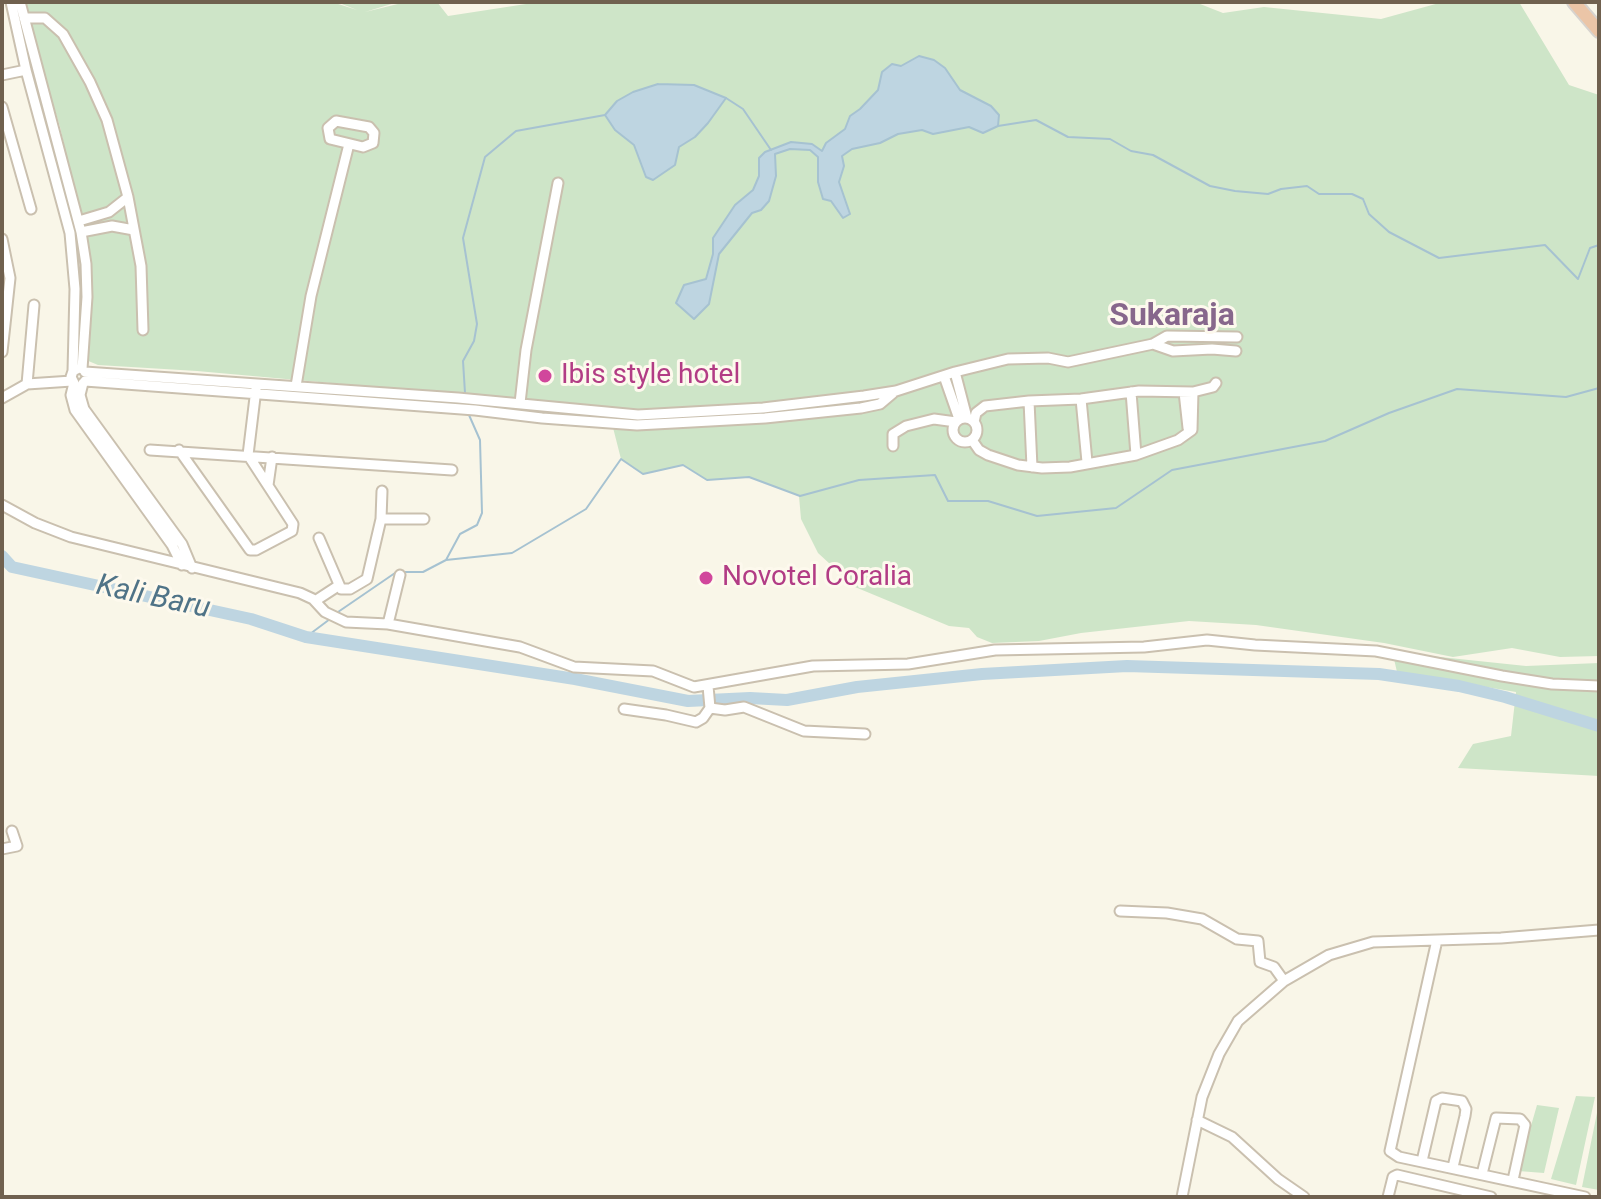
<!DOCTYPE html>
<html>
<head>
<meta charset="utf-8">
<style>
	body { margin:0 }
	#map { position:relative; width:1601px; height:1199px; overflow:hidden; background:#f9f6e8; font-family:Roboto,sans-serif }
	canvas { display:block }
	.frame { position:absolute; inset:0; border:4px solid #70614f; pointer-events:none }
</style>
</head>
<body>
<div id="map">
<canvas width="1601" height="1199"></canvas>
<div class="frame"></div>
</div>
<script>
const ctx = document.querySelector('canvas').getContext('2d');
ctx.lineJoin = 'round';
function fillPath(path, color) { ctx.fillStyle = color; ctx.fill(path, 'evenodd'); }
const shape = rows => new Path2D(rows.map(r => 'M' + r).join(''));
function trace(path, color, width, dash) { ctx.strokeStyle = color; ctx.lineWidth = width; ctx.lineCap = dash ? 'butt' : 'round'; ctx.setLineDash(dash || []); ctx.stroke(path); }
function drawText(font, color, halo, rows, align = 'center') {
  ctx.font = font + ' Roboto,sans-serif'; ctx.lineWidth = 6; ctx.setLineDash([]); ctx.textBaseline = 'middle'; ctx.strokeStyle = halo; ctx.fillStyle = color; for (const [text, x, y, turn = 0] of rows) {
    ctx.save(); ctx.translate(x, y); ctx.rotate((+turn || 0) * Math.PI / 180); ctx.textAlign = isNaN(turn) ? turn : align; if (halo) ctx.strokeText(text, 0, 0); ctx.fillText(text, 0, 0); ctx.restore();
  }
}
fillPath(shape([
	[22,2,332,2,357,10,337,2,398,2,365,12,406,2,437,2,448,16,539,2,1195,2,1223,13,1264,7,1381,19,1443,2,1519,2,1569,85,1599,95,1599,656,1560,657,1512,648,1453,657,1384,643,1256,625,1189,621,1081,633,1039,641,992,643,977,637,969,628,949,626,855,587,818,553,801,519,799,496,749,477,707,480,683,465,643,474,621,459,608,408,197,371,98,365,86,360,86,317,76,198,60,127],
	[1421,655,1526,666,1599,663,1599,776,1458,768,1473,744,1511,736,1516,692,1397,672,1394,659],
	[1576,1096,1595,1097,1576,1185,1551,1179],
	[1599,1103,1599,1190,1582,1187],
	[1537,1105,1559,1108,1544,1173,1518,1171]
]), '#cee5c8');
const water = shape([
	[919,56,934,60,945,68,960,90,991,106,999,115,998,126,983,133,969,127,933,134,922,130,898,134,880,143,852,149,842,156,844,166,839,182,850,214,843,218,831,201,823,199,818,182,818,157,810,150,790,149,775,154,776,176,769,201,761,210,752,213,719,254,709,304,694,319,676,303,684,285,706,279,713,254,713,238,735,205,753,190,759,176,759,158,765,152,791,142,812,144,822,151,826,143,845,129,850,116,860,109,878,90,882,72,892,64,901,66,919,56],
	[658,84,694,85,726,98,708,123,695,137,679,147,675,165,653,180,646,177,634,145,615,130,605,115,617,101,633,92,658,84]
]);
fillPath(water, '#bed5e1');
trace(water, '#a6c2d1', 2);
trace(shape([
	[726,98,743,109,771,150],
	[998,126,1036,120,1068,137,1110,139,1131,151,1153,155,1210,186,1235,191,1268,194,1281,189,1307,186,1319,194,1352,194,1363,199,1369,214,1389,232,1439,258,1545,245,1578,279,1590,248,1599,245],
	[465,393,463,361,474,341,477,324,463,238,485,157,516,131,605,115],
	[446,560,512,553,586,509,621,459,643,474,683,465,707,480,749,477,800,496,859,480,935,475,948,501,988,501,1037,516,1116,508,1172,470,1325,441,1389,413,1457,389,1566,397,1599,388],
	[402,572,423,572,446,560,460,534,477,525,482,513,480,440,469,415],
	[338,612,395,573],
	[306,637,330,619]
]), '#a6c2d1', 2);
trace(shape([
	[2,556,12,567,251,619,306,637,575,679,688,701,750,698,787,700,857,687,982,674,1127,666,1379,674,1459,686,1505,697,1599,726]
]), '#bed5e1', 12);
const minor = shape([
	[11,2,26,70,70,233,75,289,73,371],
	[20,2,81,232,86,264,87,297,82,369],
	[24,18,45,18,63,34,90,82,107,120,128,197,141,266,143,330],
	[2,75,26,70],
	[2,107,31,209],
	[336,121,369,127,374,133,373,143,363,147,330,139,328,128,336,121],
	[79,221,109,212,128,197],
	[81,232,112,226,134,230],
	[2,239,10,278,2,352],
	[1153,344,1167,336,1237,337],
	[77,369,73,371,71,377,74,383,71,395,75,410,172,545,182,565],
	[85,372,458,398,638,415,763,408,864,396,896,391,955,372,1008,359,1048,358,1068,362,1153,344,1173,351,1212,349,1236,351],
	[955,372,967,418],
	[944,376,959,419],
	[85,381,475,410,542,418,637,425,765,418,861,408,880,404,893,393],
	[83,383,80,395,84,409,182,544,192,568],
	[27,384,34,305],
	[296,386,311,296,349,144],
	[1131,392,1136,455],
	[1184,392,1188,428],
	[2,398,27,384,72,381],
	[1081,399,1087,462],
	[1029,401,1032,467],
	[520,403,526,350,558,183],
	'953 430a12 12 0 1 1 24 0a12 12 0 1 1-24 0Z',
	[974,422,976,413,985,406,1029,401,1081,399,1139,391,1193,392,1213,387,1216,383],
	[972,440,979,450,988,455,1018,465,1042,468,1070,467,1136,455,1178,440,1192,430,1193,392],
	[893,446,893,434,906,426,934,419,956,422],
	[150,450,452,470],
	[179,450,250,550,256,550,292,531,293,524,248,455,256,389],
	[268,485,272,457],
	[2,505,35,523,71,537,300,593,313,599,325,612,346,622,388,624,520,647,574,667,653,671,694,687,813,666,908,664,995,650,1144,647,1207,640,1255,645,1376,651,1502,676,1552,684,1599,686],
	[381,519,424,519],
	[319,538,341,589,350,589,367,579,381,519,382,491],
	[315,601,338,586],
	[388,624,400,575],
	[710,708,725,710,744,707,804,731,865,734],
	[624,709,666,715,696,722,703,718,710,708,708,686],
	[2,849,17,846,12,831],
	[1120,911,1167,913,1202,919,1237,939,1258,941,1260,962,1274,967,1284,981],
	[1437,940,1390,1151,1399,1157,1585,1197],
	[1197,1120,1232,1137,1278,1179,1304,1197],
	[1422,1161,1436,1101,1442,1098,1462,1101,1466,1109,1465,1116,1453,1167],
	[1482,1174,1496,1118,1520,1119,1525,1125,1513,1180],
	[1182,1197,1202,1097,1219,1054,1238,1021,1284,981,1329,955,1373,942,1501,938,1599,930],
	[1388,1197,1393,1177,1397,1175,1491,1197]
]);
const highway = shape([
	[1574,2,1599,31]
]);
trace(minor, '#cac0af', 13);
trace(highway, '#d7d3ce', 16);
trace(minor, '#fff', 9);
trace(highway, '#ebc5a7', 12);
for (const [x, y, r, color] of [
	[545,376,8,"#d1479c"],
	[706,578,8,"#d1479c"]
]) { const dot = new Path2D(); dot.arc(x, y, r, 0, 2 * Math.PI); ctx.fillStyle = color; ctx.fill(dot); trace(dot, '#fdf9ed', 3); }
drawText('28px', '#b23c85', '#fdf9ed', [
	["Ibis style hotel",561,376],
	["Novotel Coralia",722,578]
], 'left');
drawText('italic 30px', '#4f7387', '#fdf9ed', [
	["Kali Baru",153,598,12]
]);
drawText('bold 32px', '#87678c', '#fdf9ed', [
	["Sukaraja",1172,317]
]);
</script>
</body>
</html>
